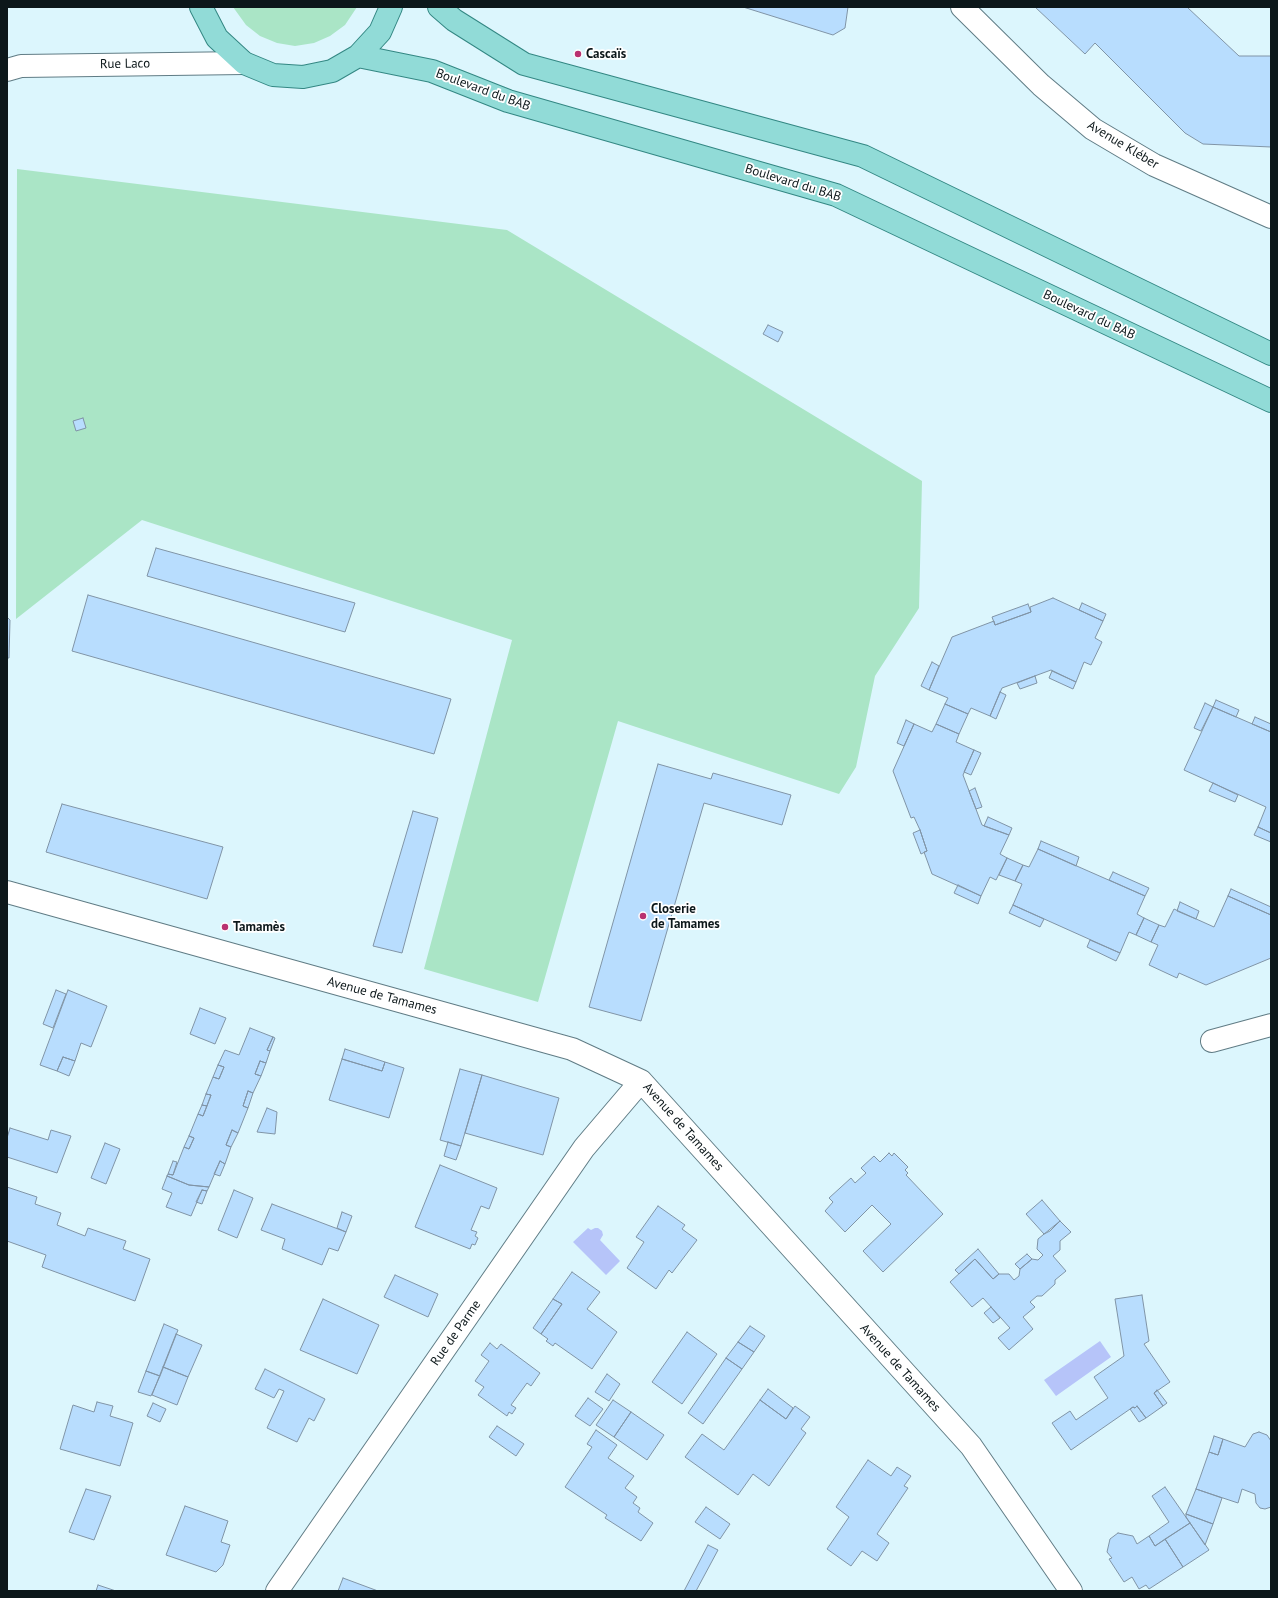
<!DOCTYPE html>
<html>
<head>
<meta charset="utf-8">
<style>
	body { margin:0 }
	#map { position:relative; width:1278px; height:1598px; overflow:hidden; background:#dcf6fd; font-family:"PT Sans",sans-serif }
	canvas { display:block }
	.frame { position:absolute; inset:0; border:8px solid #0c171a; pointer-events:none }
</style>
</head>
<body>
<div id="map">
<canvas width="1278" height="1598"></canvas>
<div class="frame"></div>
</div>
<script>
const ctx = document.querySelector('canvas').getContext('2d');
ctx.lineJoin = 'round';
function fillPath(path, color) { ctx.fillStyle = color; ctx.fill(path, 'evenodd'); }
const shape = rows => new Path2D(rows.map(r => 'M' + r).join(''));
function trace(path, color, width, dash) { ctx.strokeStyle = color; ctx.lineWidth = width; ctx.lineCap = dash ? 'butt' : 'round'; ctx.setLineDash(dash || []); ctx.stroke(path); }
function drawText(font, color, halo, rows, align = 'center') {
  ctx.font = font + ' "PT Sans",sans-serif'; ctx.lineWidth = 3.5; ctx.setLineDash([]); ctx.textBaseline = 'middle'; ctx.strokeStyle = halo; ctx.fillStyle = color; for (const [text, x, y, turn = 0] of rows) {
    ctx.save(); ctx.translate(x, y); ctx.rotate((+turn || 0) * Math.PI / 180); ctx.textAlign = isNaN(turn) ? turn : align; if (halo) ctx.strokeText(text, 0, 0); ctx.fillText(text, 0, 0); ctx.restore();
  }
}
fillPath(shape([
	[233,7,357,7,345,25,330,36,314,43,295,46,277,43,260,36,246,25],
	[17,169,507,230,922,481,919,608,875,676,856,767,839,794,618,721,538,1002,424,969,512,640,142,520,16,619]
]), '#aae5c6');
fillPath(shape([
	[588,1228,591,1230,595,1228,598,1228,602,1231,603,1235,600,1240,620,1261,606,1275,573,1242],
	[1100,1341,1111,1357,1056,1396,1044,1380]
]), '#b6c4f9');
const building = shape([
	[743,7,848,7,845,28,833,35,743,7],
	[1035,7,1187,7,1239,56,1271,56,1271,147,1203,144,1185,133,1095,43,1085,54,1035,7],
	[768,325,783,332,778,342,763,334,768,325],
	[83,418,86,428,76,431,73,421,83,418],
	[156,548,355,603,345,632,147,576,156,548],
	[88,595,451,699,434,754,72,651,88,595],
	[1053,598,1103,621,1095,638,1102,642,1091,665,1084,662,1076,682,1051,670,1002,688,990,716,971,708,968,714,945,704,948,698,929,690,952,637,994,621,995,625,1031,612,1030,607,1053,598],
	[1082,603,1106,614,1103,621,1079,610,1082,603],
	[1028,604,1031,612,995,625,992,617,1028,604],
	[7,617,10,620,9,658,7,658,7,617],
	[932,662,939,666,929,690,921,686,932,662],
	[1052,671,1076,682,1073,689,1049,678,1052,671],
	[1035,676,1037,683,1020,689,1017,683,1035,676],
	[1000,692,1006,695,996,719,990,716,1000,692],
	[1216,700,1239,710,1236,717,1213,707,1216,700],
	[1205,703,1213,707,1201,731,1194,728,1205,703],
	[945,704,968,714,959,734,936,724,945,704],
	[1213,707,1271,732,1271,833,1258,827,1266,807,1184,770,1213,707],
	[1255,717,1271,724,1271,732,1252,724,1255,717],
	[906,720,914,724,904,746,897,743,906,720],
	[914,724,932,732,936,724,959,734,956,742,974,750,963,775,982,825,1009,835,1000,854,1007,858,996,880,990,877,981,896,932,874,924,852,927,851,920,830,914,817,911,818,893,771,914,724],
	[974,750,981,753,971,775,964,772,974,750],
	[658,764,711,779,713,773,791,795,782,825,704,803,641,1021,589,1007,658,764],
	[1213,783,1238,795,1235,802,1209,791,1213,783],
	[975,788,982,807,976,809,969,791,975,788],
	[62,804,223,847,207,899,46,852,62,804],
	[413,811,438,818,402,953,373,946,413,811],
	[988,817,1012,828,1009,835,984,826,988,817],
	[1258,827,1271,833,1271,842,1254,835,1258,827],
	[920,830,927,851,921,854,913,833,920,830],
	[1041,841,1079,857,1076,866,1038,849,1041,841],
	[1038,849,1145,896,1137,914,1144,918,1136,935,1129,932,1120,953,1013,905,1022,884,1015,881,1023,865,1029,867,1038,849],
	[1007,858,1023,865,1015,881,999,875,1007,858],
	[1113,872,1149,888,1145,896,1109,880,1113,872],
	[958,885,981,896,978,904,954,893,958,885],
	[1231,889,1271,907,1271,915,1228,896,1231,889],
	[1228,896,1271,915,1271,958,1206,985,1179,973,1177,978,1149,965,1158,945,1151,942,1159,925,1165,927,1174,909,1214,927,1228,896],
	[1180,902,1199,911,1196,919,1177,911,1180,902],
	[1013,905,1044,919,1040,927,1009,913,1013,905],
	[1144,918,1159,925,1151,942,1136,935,1144,918],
	[1090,940,1120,953,1116,961,1087,947,1090,940],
	[56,990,66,994,53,1028,43,1024,56,990],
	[68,990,107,1006,91,1047,81,1043,75,1061,63,1057,57,1071,40,1065,68,990],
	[200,1008,226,1018,215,1044,190,1034,200,1008],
	[250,1028,273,1037,267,1050,270,1051,266,1063,260,1061,255,1074,261,1076,253,1093,248,1091,243,1106,248,1108,238,1133,232,1130,226,1145,231,1147,225,1164,220,1161,209,1187,189,1185,167,1176,168,1174,173,1175,184,1147,189,1149,194,1138,189,1136,198,1114,203,1116,211,1095,206,1094,213,1077,219,1079,224,1067,218,1065,225,1050,239,1055,250,1028],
	[273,1037,275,1038,270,1051,267,1050,273,1037],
	[345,1049,385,1062,382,1071,342,1059,345,1049],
	[63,1057,75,1061,69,1076,57,1071,63,1057],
	[342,1059,382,1071,385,1062,404,1068,389,1118,329,1100,342,1059],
	[260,1061,266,1063,261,1076,255,1074,260,1061],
	[218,1065,224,1067,219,1079,213,1077,218,1065],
	[460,1069,482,1075,461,1146,440,1140,460,1069],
	[482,1075,559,1098,543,1155,465,1133,482,1075],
	[248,1091,253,1093,248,1108,243,1106,248,1091],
	[206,1094,211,1095,207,1106,202,1105,206,1094],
	[202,1105,207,1106,203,1116,198,1114,202,1105],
	[267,1108,277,1112,275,1134,257,1132,267,1108],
	[10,1128,48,1140,51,1130,71,1136,57,1173,7,1157,7,1138,10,1128],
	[232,1130,238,1133,231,1147,226,1145,232,1130],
	[189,1136,194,1138,189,1149,184,1147,189,1136],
	[448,1142,461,1146,456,1160,444,1156,448,1142],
	[105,1143,120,1149,106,1184,91,1178,105,1143],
	[889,1153,892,1156,894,1153,908,1167,905,1170,908,1173,906,1175,943,1214,883,1272,863,1251,891,1224,872,1205,845,1232,825,1211,833,1202,829,1198,851,1178,855,1183,866,1173,861,1168,874,1156,880,1162,889,1153],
	[173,1161,177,1162,173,1175,168,1174,173,1161],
	[220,1161,225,1164,220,1176,214,1174,220,1161],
	[440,1165,497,1188,489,1209,481,1206,471,1230,477,1232,475,1236,478,1238,475,1245,472,1244,470,1249,415,1227,440,1165],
	[167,1176,189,1185,209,1187,207,1191,202,1190,191,1216,166,1207,172,1193,162,1189,167,1176],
	[7,1187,37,1197,35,1204,61,1213,57,1225,85,1236,88,1228,126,1241,123,1249,150,1259,135,1301,42,1267,46,1255,7,1241,7,1187],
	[202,1190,207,1191,202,1204,196,1202,202,1190],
	[234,1190,253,1198,237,1238,218,1230,234,1190],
	[1042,1200,1060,1221,1050,1231,1044,1234,1026,1214,1042,1200],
	[272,1204,346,1232,338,1251,329,1248,322,1265,282,1249,285,1239,261,1230,272,1204],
	[658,1206,685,1225,682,1229,697,1240,672,1273,669,1270,656,1289,627,1268,644,1242,636,1237,658,1206],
	[342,1212,352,1216,346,1232,337,1228,342,1212],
	[1060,1221,1071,1232,1060,1241,1060,1250,1053,1256,1066,1271,1055,1280,1055,1284,1042,1296,1037,1296,1030,1302,1035,1307,1023,1317,1033,1329,1009,1350,998,1338,1010,1328,983,1298,972,1307,950,1282,975,1259,993,1279,999,1274,1009,1274,1014,1280,1019,1276,1020,1269,1032,1259,1038,1260,1043,1255,1037,1249,1038,1239,1060,1221],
	[978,1249,999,1274,993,1279,975,1259,959,1274,955,1270,978,1249],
	[1027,1254,1032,1259,1020,1269,1015,1264,1027,1254],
	[572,1272,600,1292,587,1309,617,1332,592,1369,555,1343,553,1346,546,1341,548,1339,541,1334,562,1304,553,1299,572,1272],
	[395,1275,438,1294,428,1317,384,1297,395,1275],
	[1142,1295,1149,1341,1144,1344,1170,1382,1154,1393,1163,1406,1146,1418,1137,1406,1135,1408,1133,1407,1071,1450,1052,1423,1070,1411,1076,1420,1108,1398,1094,1377,1124,1356,1115,1299,1142,1295],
	[323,1299,379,1325,357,1374,300,1350,323,1299],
	[553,1299,562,1304,541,1334,533,1328,553,1299],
	[991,1307,1000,1318,993,1323,984,1313,991,1307],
	[164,1324,178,1330,160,1376,146,1371,164,1324],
	[750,1326,765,1336,754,1352,738,1342,750,1326],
	[687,1332,717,1354,682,1404,652,1382,687,1332],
	[176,1334,202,1345,188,1377,163,1367,176,1334],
	[738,1342,754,1352,742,1369,726,1358,738,1342],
	[490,1343,497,1349,501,1344,540,1373,531,1386,527,1383,511,1405,516,1408,512,1414,509,1412,507,1416,478,1395,484,1387,475,1381,489,1361,481,1355,490,1343],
	[726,1358,742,1369,703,1424,688,1413,726,1358],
	[163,1367,188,1377,177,1405,152,1395,163,1367],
	[265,1369,325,1399,314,1421,309,1418,297,1442,267,1428,284,1391,279,1389,274,1398,255,1389,265,1369],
	[146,1371,160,1376,151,1396,138,1392,146,1371],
	[607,1374,620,1384,609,1401,595,1392,607,1374],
	[768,1389,793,1408,786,1419,760,1400,768,1389],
	[1157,1390,1167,1403,1163,1406,1154,1393,1157,1390],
	[588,1398,603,1409,590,1426,575,1416,588,1398],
	[613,1400,631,1412,614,1437,596,1425,613,1400],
	[760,1400,786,1419,795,1406,810,1417,801,1429,806,1433,769,1486,753,1474,738,1495,685,1457,702,1434,724,1450,760,1400],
	[97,1402,113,1406,110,1416,133,1423,120,1466,60,1449,73,1405,94,1412,97,1402],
	[153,1403,166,1409,160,1422,147,1416,153,1403],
	[1137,1406,1146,1418,1139,1422,1130,1409,1133,1407,1135,1408,1137,1406],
	[631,1412,664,1435,647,1460,614,1437,631,1412],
	[497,1426,524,1444,516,1456,489,1437,497,1426],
	[596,1430,617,1445,608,1458,634,1476,625,1488,637,1497,633,1503,640,1508,638,1512,653,1523,641,1541,605,1518,607,1515,565,1487,592,1447,587,1444,596,1430],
	[1259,1432,1267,1435,1271,1441,1271,1507,1265,1509,1260,1508,1256,1503,1255,1494,1242,1489,1238,1503,1196,1489,1209,1452,1218,1455,1223,1439,1245,1447,1253,1434,1259,1432],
	[1214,1436,1223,1439,1218,1455,1209,1452,1214,1436],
	[868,1460,891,1476,897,1467,911,1476,904,1486,908,1488,877,1534,889,1543,877,1561,862,1551,851,1566,827,1549,849,1517,836,1507,868,1460],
	[1165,1487,1190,1523,1155,1546,1149,1536,1169,1522,1152,1496,1165,1487],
	[86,1489,111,1496,94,1540,69,1532,86,1489],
	[1196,1489,1222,1498,1213,1524,1186,1514,1196,1489],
	[185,1506,228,1521,221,1542,230,1545,223,1565,216,1572,166,1555,185,1506],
	[706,1507,730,1524,720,1539,695,1522,706,1507],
	[1186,1514,1213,1524,1205,1545,1186,1517,1186,1514],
	[1190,1523,1209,1550,1183,1567,1165,1539,1190,1523],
	[1118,1533,1133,1536,1137,1544,1149,1536,1155,1546,1165,1539,1183,1567,1149,1589,1146,1585,1139,1589,1132,1577,1124,1582,1109,1559,1112,1558,1107,1552,1110,1539,1118,1533],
	[708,1545,718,1550,696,1591,684,1591,708,1545],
	[343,1578,378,1591,338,1591,343,1578],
	[98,1585,116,1591,96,1591,98,1585]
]);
fillPath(building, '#b8ddfe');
trace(building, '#8094a6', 1);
const minor = shape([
	[962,7,1041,85,1093,129,1154,165,1271,217],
	[7,70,21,66,244,63],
	[7,892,572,1049,641,1081,971,1446,1071,1591],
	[1212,1041,1271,1025],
	[277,1591,584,1148,641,1081]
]);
const major = shape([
	[201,7,217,38,244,63,273,75,303,77,332,71,358,56,380,32,391,7],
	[439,7,454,20,524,64,863,156,1271,354],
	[358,56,432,71,508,101,836,195,1271,401]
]);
trace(minor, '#607c85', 24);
trace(major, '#338783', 24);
trace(minor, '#fff', 22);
trace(major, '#91dbd7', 22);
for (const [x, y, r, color] of [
	[578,54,4,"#b93170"],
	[643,916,4,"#b93170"],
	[225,927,4,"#b93170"]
]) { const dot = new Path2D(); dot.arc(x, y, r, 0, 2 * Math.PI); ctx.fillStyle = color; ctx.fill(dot); trace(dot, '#fff', 1.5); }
drawText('bold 13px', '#0c171a', '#fff', [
	["Cascaïs",586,54],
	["Closerie",651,909],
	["de Tamames",651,924],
	["Tamamès",233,927]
], 'left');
drawText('13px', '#0c171a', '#fff', [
	["Rue Laco",125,64,-1],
	["Boulevard du BAB",483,90,20],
	["Avenue Kléber",1123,145,31],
	["Boulevard du BAB",793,183,17],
	["Boulevard du BAB",1089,315,25],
	["Avenue de Tamames",382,996,15],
	["Avenue de Tamames",683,1127,48],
	["Rue de Parme",456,1333,-55],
	["Avenue de Tamames",900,1368,48]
]);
</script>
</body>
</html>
